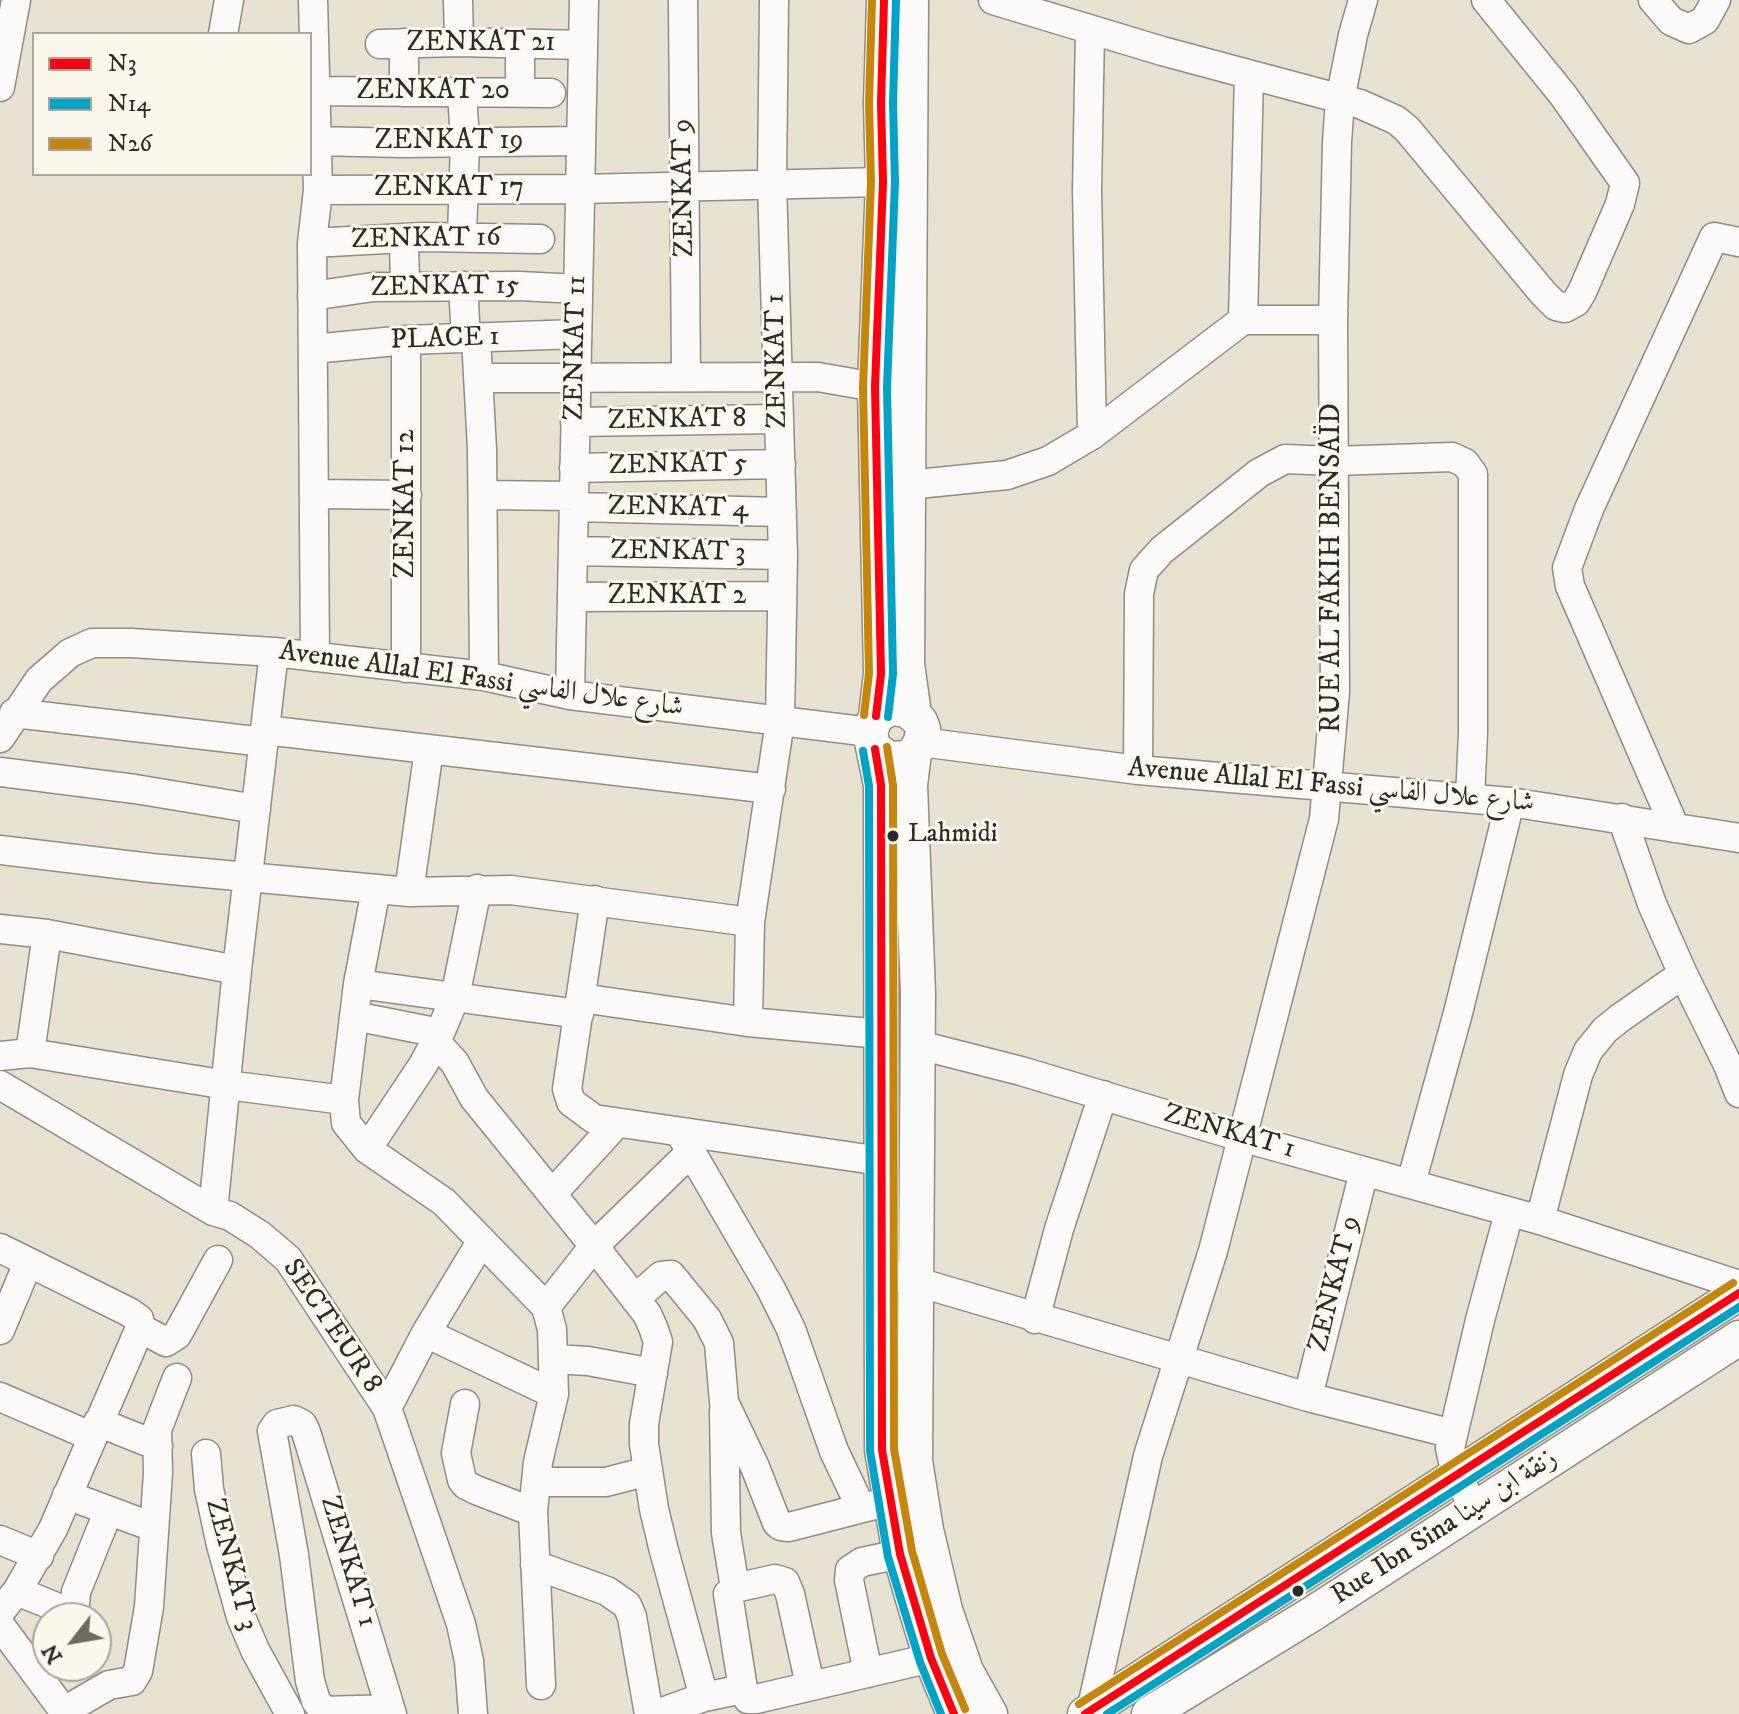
<!DOCTYPE html>
<html>
<head>
<meta charset="utf-8">
<style>
	body { margin:0 }
	#map { position:relative; width:1739px; height:1714px; overflow:hidden; background:#e6e1d1; font-family:"IM FELL DW Pica",serif }
	canvas { display:block }
	.legend { position:absolute; left:32px; top:32px; width:280px; height:144px; box-sizing:border-box; background:#fbf7ec; border:2px solid #a8a59f; margin:0; padding:10px 14px; list-style:none; font-size:24px; color:#2b2b2b }
	.legend li { display:flex; align-items:center; gap:16px; height:40px }
	.legend b { width:40px; border:2px solid #a8a59f }
	.north { position:absolute; left:32px; top:1602px; width:80px; height:80px; box-sizing:border-box; background:#fbf7ec; border:2px solid #a8a59f; border-radius:50%; rotate:239deg; font-size:22px; font-weight:700; line-height:32px; text-align:center; color:#2b2b2b }
	.north::after { content:''; display:block; margin:auto; width:28px; height:36px; background:#6c6b65; clip-path:polygon(50% 0,100% 100%,50% 72%,0 100%) }
</style>
</head>
<body>
<div id="map">
<canvas width="1739" height="1714"></canvas>
<ul class="legend">
<li><b style="height:10px;background:#f01"></b>N3</li>
<li><b style="height:10px;background:#02a3c6"></b>N14</li>
<li><b style="height:10px;background:#c4870b"></b>N26</li>
</ul>
<div class="north">N</div>
</div>
<script>
const ctx = document.querySelector('canvas').getContext('2d');
ctx.lineJoin = 'round';
const shape = rows => new Path2D(rows.map(r => 'M' + r).join(''));
function trace(path, color, width, dash) { ctx.strokeStyle = color; ctx.lineWidth = width; ctx.lineCap = dash ? 'butt' : 'round'; ctx.setLineDash(dash || []); ctx.stroke(path); }
function drawText(font, color, halo, rows, align = 'center') {
  ctx.font = font + ' "IM FELL DW Pica",Amiri,serif'; ctx.lineWidth = 6; ctx.setLineDash([]); ctx.textBaseline = 'middle'; ctx.strokeStyle = halo; ctx.fillStyle = color; for (const [text, x, y, turn = 0] of rows) {
    ctx.save(); ctx.translate(x, y); ctx.rotate((+turn || 0) * Math.PI / 180); ctx.textAlign = isNaN(turn) ? turn : align; if (halo) ctx.strokeText(text, 0, 0); ctx.fillText(text, 0, 0); ctx.restore();
  }
}
const minor = shape([
	[313,0,318,190,312,243,315,657],
	[458,0,459,42],
	[683,0,686,377],
	[993,0,1162,51,1360,104,1396,120,1407,129,1543,293,1556,306,1565,308,1576,302,1582,292,1620,204,1625,183,1563,95,1486,0],
	[1653,0,1671,21,1689,29,1705,20,1716,0],
	[1090,30,1087,191,1092,435],
	[223,34,229,0],
	[380,44,459,42,583,45],
	[0,87,16,0],
	[315,91,551,93],
	[404,92,404,43],
	[462,92,465,142,462,237],
	[520,92,520,43],
	[316,141,402,143,581,141],
	[318,190,580,189,883,182],
	[404,238,405,287],
	[312,243,423,237,540,239],
	[463,286,466,338],
	[312,296,373,287,519,286,578,289],
	[1243,320,1249,75],
	[476,338,482,449,484,676],
	[406,340,406,668],
	[313,349,406,340,577,334],
	[479,378,818,377,875,387],
	[575,422,778,419],
	[574,468,781,464],
	[907,485,1007,475,1048,461,1092,435,1243,320,1333,320],
	[314,494,407,495],
	[483,495,574,496],
	[574,507,782,512],
	[573,551,783,555],
	[572,597,781,596],
	[570,695,584,0],
	[14,713,264,742],
	[265,730,771,789],
	[0,738,39,680,70,653,92,643,131,643,274,652,484,676,570,695,870,732],
	[921,742,1138,770,1510,802,1739,838],
	[1138,770,1139,594,1144,570,1162,550,1259,473,1285,459,1334,461,1452,457,1465,463,1473,474,1473,733,1470,798],
	[0,772,135,789,256,809],
	[1622,818,1652,904,1683,974,1728,1065,1739,1093],
	[1675,828,1570,586,1567,568,1589,509,1714,237,1739,242],
	[0,850,151,868,409,892,511,890,750,922],
	[376,889,358,984,344,1100,346,1123,367,1149,444,1202,546,1307,552,1329,554,1394,538,1462,533,1512,541,1685],
	[409,892,429,749],
	[595,900,567,1089,571,1102,594,1119,881,1161],
	[0,929,47,934,237,970],
	[358,984,579,1014],
	[581,998,748,1022,881,1034],
	[354,1016,440,1033],
	[748,1022,750,922,780,721,783,555,772,183,774,0],
	[435,1041,455,1063,474,1098,594,1246,647,1314,653,1327,658,1342,644,1424,644,1444,654,1509,663,1547,704,1697],
	[919,1045,1021,1071,1241,1137,1540,1220,1739,1285],
	[30,1053,47,934],
	[0,1056,30,1053,227,1085,344,1100],
	[0,1085,213,1211,230,1216,260,1235,288,1259,387,1408,461,1624,469,1661,473,1714],
	[680,1133,771,1289,791,1329,834,1451,861,1508],
	[367,1149,423,1065,440,1033,455,997,477,889],
	[1411,1183,1458,1013,1510,802],
	[552,1194,617,1123],
	[213,1211,237,970,274,652],
	[1540,1220,1578,1075,1588,1051,1605,1030,1620,1018,1683,974],
	[0,1248,129,1312,139,1319,140,1328,166,1342,177,1335,218,1260],
	[897,1276,1308,1397,1453,1434],
	[635,1299,661,1276,671,1275,707,1319,719,1343,724,1402,755,1467,777,1523,781,1526,789,1527,890,1501],
	[546,1307,594,1246,692,1151],
	[1035,1319,1059,1229,1103,1095],
	[0,1330,28,1263],
	[426,1333,554,1394],
	[554,1359,588,1361,653,1373],
	[0,1397,93,1437],
	[1308,1397,1364,1171],
	[465,1404,456,1453,462,1480,466,1485,476,1490,533,1512],
	[387,1408,426,1333,481,1242],
	[724,1411,726,1533,735,1588],
	[98,1422,158,1446],
	[206,1454,209,1489,221,1545,241,1617,255,1650,290,1714],
	[536,1482,606,1482,648,1471],
	[67,1495,153,1527],
	[1475,1508,1456,1475,1450,1448,1480,1320,1509,1213],
	[0,1540,39,1556],
	[535,1565,607,1591,627,1605,632,1617,649,1714],
	[17,1591,73,1614],
	[0,1612,17,1591,53,1529,140,1328],
	[74,1618,76,1592,108,1512],
	[0,1625,66,1714],
	[868,1673,849,1580,850,1570,862,1562,900,1554],
	[743,1689,728,1594,735,1588,775,1579,785,1582,790,1594,810,1685],
	[390,1709,324,1711,316,1701,310,1681,294,1555,272,1431,277,1424,294,1420,302,1424,306,1432,392,1714],
	[64,1711,109,1685,132,1681,138,1671,149,1607,158,1473,157,1430,177,1378],
	[1091,1711,1148,1456,1213,1251,1324,819,1335,692,1333,320,1337,142,1340,100,1353,35,1363,0],
	[657,1714,704,1697,743,1689,748,1699,756,1699,931,1658]
]);
const major = shape([
	[911,0,907,664,914,714],
	[876,716,881,674,875,387,883,182,881,103,884,0],
	[875,749,889,759,907,758,914,753,921,742,923,729,920,721,907,710,891,708,876,716,870,732,881,785,882,1450,900,1554,913,1599,931,1658,954,1714],
	[914,753,910,785,918,993,915,1461,926,1530,945,1610,966,1671,990,1714],
	[1085,1714,1739,1293],
	[1149,1714,1312,1614,1739,1338]
]);
trace(minor, '#8e8c84', 31);
trace(major, '#8e8c84', 37);
trace(minor, '#fbfaf8', 28);
trace(major, '#fbfaf8', 34);
trace(shape([
	[876,716,881,674,875,387,883,182,881,103,884,0],
	[875,749,881,785,882,1450,900,1554,931,1658,954,1714],
	[1085,1714,1739,1293]
]), '#f01', 8);
trace(shape([
	[888,717,893,674,887,387,895,182,893,103,896,0],
	[863,751,869,786,870,1451,888,1557,920,1662,941,1714],
	[1107,1714,1739,1307]
]), '#02a3c6', 8);
trace(shape([
	[864,715,869,673,863,387,871,182,869,103,872,0],
	[887,747,893,785,894,1449,912,1551,942,1654,965,1709],
	[1079,1704,1733,1283]
]), '#c4870b', 8);
for (const [x, y, r, color] of [
	[893,836,7,"#2b2b2b"],
	[1298,1591,7,"#2b2b2b"]
]) { const dot = new Path2D(); dot.arc(x, y, r, 0, 2 * Math.PI); ctx.fillStyle = color; ctx.fill(dot); trace(dot, '#fbf7ec', 3); }
drawText('26px', '#2b2b2b', '#fbf7ec', [
	["Lahmidi",908,836]
], 'left');
drawText('28px', '#2b2b2b', '#fbf7ec', [
	["ZENKAT 21",481,44],
	["ZENKAT 20",433,92],
	["ZENKAT 19",449,142],
	["ZENKAT 9",685,188,-91],
	["ZENKAT 17",449,189],
	["ZENKAT 16",426,240,-1],
	["ZENKAT 15",445,288,-1],
	["PLACE 1",445,340,-2],
	["ZENKAT 11",577,348,-89],
	["ZENKAT 1",778,361,-91],
	["ZENKAT 8",677,421,-1],
	["ZENKAT 5",678,466,-1],
	["ZENKAT 12",407,504,-90],
	["ZENKAT 4",678,509,1],
	["ZENKAT 3",678,553,1],
	["RUE AL FAKIH BENSAÏD",1333,568,-90],
	["ZENKAT 2",677,597],
	["Avenue Allal El Fassi شارع علال الفاسي",481,681,8],
	["Avenue Allal El Fassi شارع علال الفاسي",1331,787,5],
	["ZENKAT 1",1229,1133,16],
	["ZENKAT 9",1336,1284,-76],
	["SECTEUR 8",331,1327,56],
	["Rue Ibn Sina زنقة ابن سينا",1445,1528,-33],
	["ZENKAT 1",347,1562,73],
	["ZENKAT 3",230,1565,75]
]);
</script>
</body>
</html>
